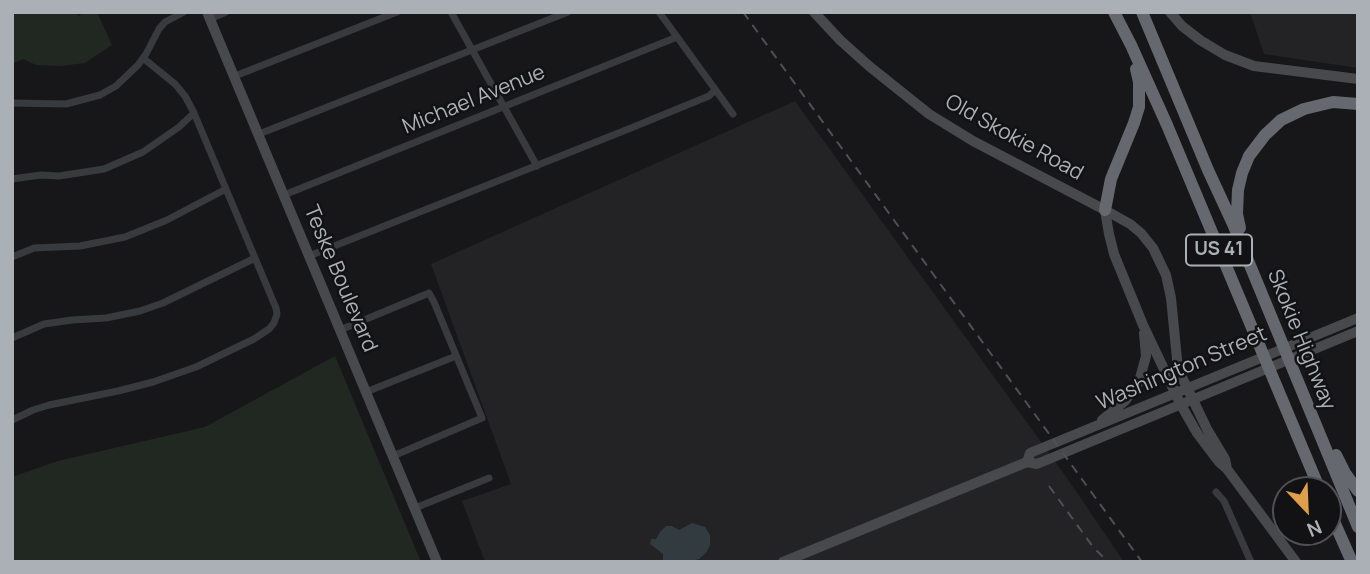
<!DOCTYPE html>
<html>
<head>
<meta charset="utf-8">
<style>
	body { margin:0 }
	#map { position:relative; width:1370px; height:574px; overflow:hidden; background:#171719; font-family:Manrope,sans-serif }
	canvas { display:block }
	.frame { position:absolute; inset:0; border:14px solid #abb0b7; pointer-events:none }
	.north { position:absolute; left:1272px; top:476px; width:70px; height:70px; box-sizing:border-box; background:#121214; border:2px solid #4f5155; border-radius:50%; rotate:157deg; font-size:19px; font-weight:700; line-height:28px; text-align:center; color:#abb0b7 }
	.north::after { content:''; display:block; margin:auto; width:24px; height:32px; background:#de9e4a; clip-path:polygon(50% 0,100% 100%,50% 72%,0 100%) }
</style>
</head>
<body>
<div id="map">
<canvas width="1370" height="574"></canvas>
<div class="frame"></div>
<div class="north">N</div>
</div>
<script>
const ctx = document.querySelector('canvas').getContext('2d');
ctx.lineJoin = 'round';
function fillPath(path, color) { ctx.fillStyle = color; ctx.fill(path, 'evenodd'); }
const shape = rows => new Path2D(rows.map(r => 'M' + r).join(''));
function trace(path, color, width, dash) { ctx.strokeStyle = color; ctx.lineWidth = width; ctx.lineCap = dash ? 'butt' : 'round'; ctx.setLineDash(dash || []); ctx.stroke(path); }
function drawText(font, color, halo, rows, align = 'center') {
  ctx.font = font + ' Manrope,sans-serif'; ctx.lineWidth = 5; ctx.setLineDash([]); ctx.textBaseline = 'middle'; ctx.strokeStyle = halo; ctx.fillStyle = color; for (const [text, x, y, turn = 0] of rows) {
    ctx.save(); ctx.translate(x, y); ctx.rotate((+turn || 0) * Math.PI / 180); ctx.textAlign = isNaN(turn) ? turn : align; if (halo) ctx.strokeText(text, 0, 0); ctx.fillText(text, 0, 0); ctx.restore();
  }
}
fillPath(shape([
	[1250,12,1358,12,1358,68,1264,54],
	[795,101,1067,478,1124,562,485,562,462,501,511,484,431,264]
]), '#232326');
fillPath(shape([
	[12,12,76,12,78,16,86,12,97,12,112,45,85,63,60,66,36,65,23,59,12,64],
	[335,356,421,562,12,562,12,477,58,461,205,427]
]), '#212822');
fillPath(shape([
	[692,523,705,527,710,535,710,545,706,553,699,559,689,562,663,562,663,554,650,544,651,539,656,539,660,532,666,526,672,526,679,530]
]), '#313b40');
trace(shape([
	[451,12,537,166],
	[659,12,733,114],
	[210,19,226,12],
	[235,76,397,12],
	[12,103,66,104,100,95,116,86,138,65,146,54,159,29,165,22,184,12],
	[259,134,568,12],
	[12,179,41,175,59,176,104,169,143,152,179,127,194,113],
	[284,195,677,37],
	[309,256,631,128,709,96,715,90],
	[12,257,34,248,80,246,125,237,167,220,226,189],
	[340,330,429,293,434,302,482,418,393,456],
	[12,338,44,324,72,320,106,318,140,311,163,303,255,258],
	[366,392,456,356],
	[12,420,33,410,49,405,118,391,153,382,196,367,254,339,269,329,274,323,277,314,276,308,194,113,185,96,175,84,143,58],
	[1216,492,1224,501,1251,562],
	[415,508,489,478]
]), '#383a3d', 7);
trace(shape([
	[207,12,437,562],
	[814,12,840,40,869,66,929,114,973,141,1105,210,1130,224,1141,233,1153,248,1166,275,1171,298,1178,369,1207,429,1225,459,1227,469],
	[1170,12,1182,26,1200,40,1225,55,1254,66,1358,79],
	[1105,210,1109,234,1114,254,1143,325,1181,405,1197,433,1219,462,1227,469,1296,562],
	[1102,420,1125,401,1139,382,1146,356,1144,333],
	[1027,462,1030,453,1358,318],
	[783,562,1027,462,1037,464,1358,331]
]), '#47494d', 10);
trace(shape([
	[1114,12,1131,45,1167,125,1320,490],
	[1142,12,1208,170,1233,224,1358,527],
	[1105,210,1111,179,1134,123,1139,107,1139,82,1136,69],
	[1240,228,1237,214,1238,190,1242,173,1249,156,1265,135,1281,120,1304,109,1333,102,1358,104],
	[1336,455,1345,473,1358,491],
	[1328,508,1352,562]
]), '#65686e', 12);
trace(shape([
	[743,12,1142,562],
	[1049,486,1093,547,1108,562]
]), '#4e5054', 2, [9, 7]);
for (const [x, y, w] of [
	[1219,250,66]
]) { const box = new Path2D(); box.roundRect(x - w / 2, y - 15.5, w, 31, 5); ctx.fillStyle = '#121214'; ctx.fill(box); trace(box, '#abb0b7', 2); }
drawText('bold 19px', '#abb0b7', null, [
	["US 41",1219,250]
]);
drawText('21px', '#abb0b7', '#121214', [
	["Michael Avenue",474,100,-22],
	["Old Skokie Road",1014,138,29],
	["Teske Boulevard",340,279,67],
	["Skokie Highway",1301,340,68],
	["Washington Street",1182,369,-23]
]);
</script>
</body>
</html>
